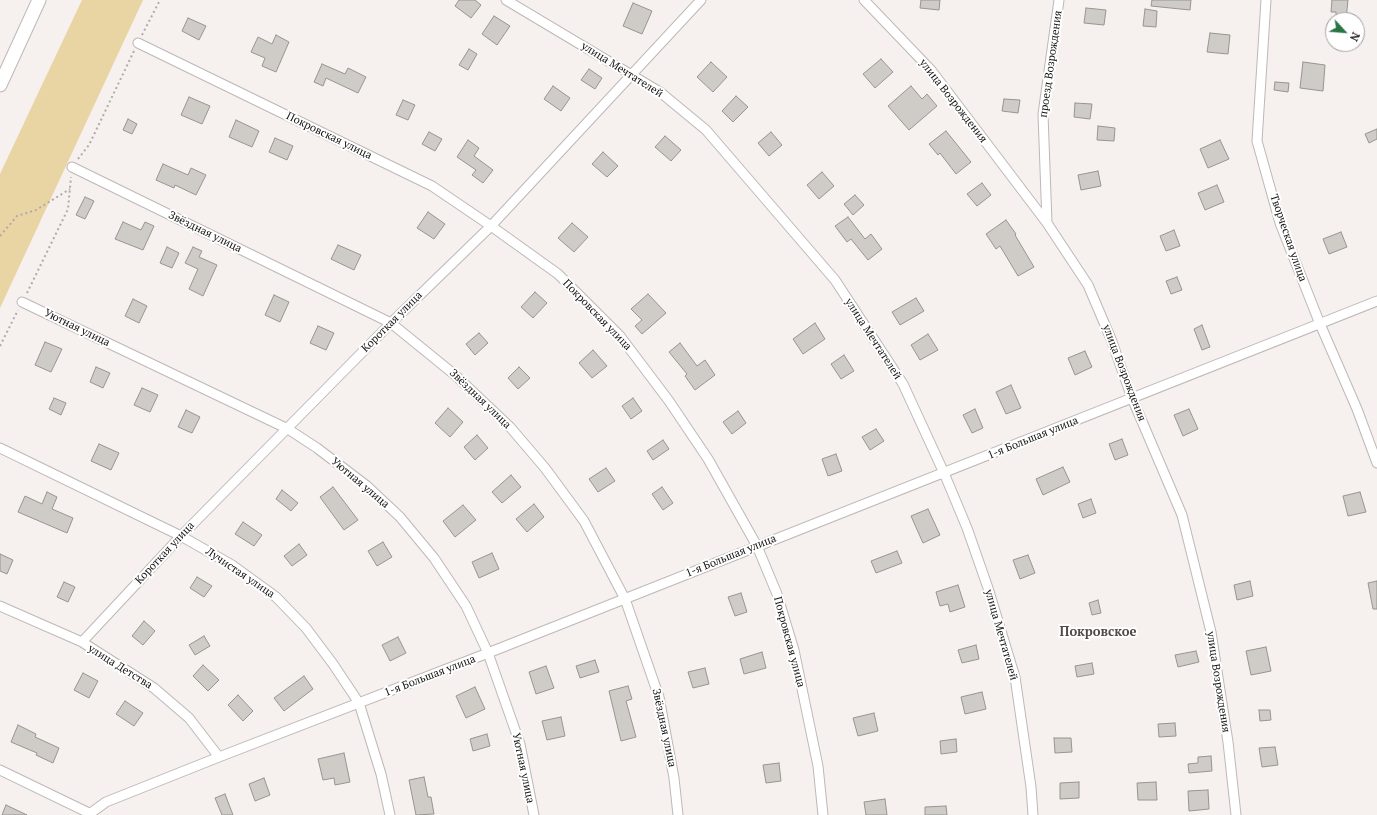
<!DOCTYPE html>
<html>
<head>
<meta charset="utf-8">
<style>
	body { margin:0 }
	#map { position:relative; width:1377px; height:815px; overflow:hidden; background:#f6f0ee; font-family:"PT Serif",serif }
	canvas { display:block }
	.north { position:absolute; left:1325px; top:12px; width:40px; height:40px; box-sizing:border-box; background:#fff; border:1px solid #a1a0a0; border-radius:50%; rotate:116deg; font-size:11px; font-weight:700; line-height:16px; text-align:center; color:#141211 }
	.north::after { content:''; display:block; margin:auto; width:14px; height:18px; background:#297443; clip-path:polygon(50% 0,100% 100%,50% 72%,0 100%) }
</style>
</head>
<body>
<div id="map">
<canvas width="1377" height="815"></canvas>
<div class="north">N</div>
</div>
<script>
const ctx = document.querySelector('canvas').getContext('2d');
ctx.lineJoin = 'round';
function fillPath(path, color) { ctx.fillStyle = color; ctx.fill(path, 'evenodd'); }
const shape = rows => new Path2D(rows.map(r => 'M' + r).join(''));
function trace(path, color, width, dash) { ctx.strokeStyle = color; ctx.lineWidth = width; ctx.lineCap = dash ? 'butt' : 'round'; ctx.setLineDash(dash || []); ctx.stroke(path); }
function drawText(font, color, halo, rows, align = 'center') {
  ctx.font = font + ' "PT Serif",serif'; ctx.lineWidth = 4; ctx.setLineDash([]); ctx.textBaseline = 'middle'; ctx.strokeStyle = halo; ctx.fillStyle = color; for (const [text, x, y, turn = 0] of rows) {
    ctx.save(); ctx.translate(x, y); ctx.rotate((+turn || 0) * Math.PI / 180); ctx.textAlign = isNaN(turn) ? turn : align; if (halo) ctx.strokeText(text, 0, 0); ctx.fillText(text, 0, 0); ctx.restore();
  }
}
fillPath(shape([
	[82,0,143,0,0,308,0,174]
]), '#e9d4a3');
const building = shape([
	[459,0,475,0,481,5,471,18,455,6,459,0],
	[921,0,940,0,939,10,920,8,921,0],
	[1152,0,1191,0,1190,10,1151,6,1152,0],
	[1332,0,1348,0,1346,20,1336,20,1336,12,1331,12,1332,0],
	[633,3,652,11,642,34,623,26,633,3],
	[1086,8,1106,10,1104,25,1084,23,1086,8],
	[1145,9,1157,11,1156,27,1143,26,1145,9],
	[494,16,510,26,497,45,482,34,494,16],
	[188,18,206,26,199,40,182,31,188,18],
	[1210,33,1230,35,1228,54,1207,52,1210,33],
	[276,35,289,42,276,72,262,66,265,58,251,52,258,37,272,44,276,35],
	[469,49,477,54,468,70,459,65,469,49],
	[881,59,893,72,875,88,863,74,881,59],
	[711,62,727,77,713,92,697,77,711,62],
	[1303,62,1325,65,1323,91,1300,88,1303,62],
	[322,64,345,74,348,68,366,77,358,93,326,78,323,86,314,82,322,64],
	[589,69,602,78,595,89,581,80,589,69],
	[1275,82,1289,83,1288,92,1274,90,1275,82],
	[553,86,570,98,561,111,544,99,553,86],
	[911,86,922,99,927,94,937,106,909,130,888,106,911,86],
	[736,96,748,107,733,122,722,111,736,96],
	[189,97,210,106,202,124,181,115,189,97],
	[1004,99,1020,100,1018,113,1002,111,1004,99],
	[403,100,415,105,408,120,396,115,403,100],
	[1075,103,1092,104,1090,119,1074,117,1075,103],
	[128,119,137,124,132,134,123,130,128,119],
	[236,120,259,131,252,147,229,137,236,120],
	[1098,126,1115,128,1114,141,1097,140,1098,126],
	[1377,129,1377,139,1369,143,1365,134,1377,129],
	[946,131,971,162,956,174,940,153,938,155,929,144,946,131],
	[429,132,442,139,435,151,422,144,429,132],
	[771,132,782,145,769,156,758,143,771,132],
	[665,136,681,150,671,161,655,147,665,136],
	[275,138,293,146,287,160,269,152,275,138],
	[468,140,479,148,474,156,493,170,483,183,472,175,476,170,457,157,468,140],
	[1220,140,1229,159,1208,168,1200,149,1220,140],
	[603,152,618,166,607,177,592,164,603,152],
	[163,164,188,175,191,168,206,175,196,195,175,185,174,188,156,180,163,164],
	[1098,171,1101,186,1081,190,1078,175,1098,171],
	[822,172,834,186,819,199,807,185,822,172],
	[982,183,991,195,977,206,967,194,982,183],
	[1217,185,1224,202,1205,210,1198,193,1217,185],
	[855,195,864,205,853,215,844,204,855,195],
	[85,197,94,201,85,219,76,215,85,197],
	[428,212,445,224,434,239,417,228,428,212],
	[848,217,865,239,871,234,882,249,868,260,851,239,847,242,835,226,848,217],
	[1006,220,1016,234,1015,235,1034,267,1018,276,1000,246,996,249,986,234,1006,220],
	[123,222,141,230,145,222,154,226,143,250,115,239,123,222],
	[572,223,588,237,574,252,558,238,572,223],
	[1174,230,1180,246,1166,251,1160,236,1174,230],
	[1341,232,1347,247,1329,254,1323,239,1341,232],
	[338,245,361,255,354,270,331,259,338,245],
	[167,247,179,253,172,268,160,263,167,247],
	[193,247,202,251,199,257,217,265,203,296,189,289,198,269,185,263,193,247],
	[1177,277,1182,290,1171,294,1166,281,1177,277],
	[535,292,547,303,533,318,521,307,535,292],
	[648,294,666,313,642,334,635,326,642,320,631,309,648,294],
	[274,295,289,302,280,322,265,315,274,295],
	[916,298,924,311,900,325,892,312,916,298],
	[133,299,147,306,139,323,125,316,133,299],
	[815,323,825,339,803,354,793,339,815,323],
	[1202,325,1210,347,1202,350,1194,329,1202,325],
	[318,326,334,333,326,350,310,343,318,326],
	[479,333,488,343,475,355,466,344,479,333],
	[928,334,938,350,920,360,911,345,928,334],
	[45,342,62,349,51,372,35,365,45,342],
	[680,343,697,366,705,360,715,375,695,390,685,376,687,374,669,352,680,343],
	[593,350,607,366,592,378,579,363,593,350],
	[1085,351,1092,367,1075,375,1068,358,1085,351],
	[844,355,854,371,841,379,831,364,844,355],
	[96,367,110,373,103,388,90,382,96,367],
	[519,367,530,378,518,389,508,378,519,367],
	[1011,385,1021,408,1006,414,996,392,1011,385],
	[142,388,158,395,150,412,134,405,142,388],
	[54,398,66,403,61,415,49,409,54,398],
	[633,398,642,411,631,419,622,406,633,398],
	[448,408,463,422,450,437,435,423,448,408],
	[975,409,983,428,972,433,963,415,975,409],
	[1189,409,1198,429,1183,436,1174,415,1189,409],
	[186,410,200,417,192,433,178,427,186,410],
	[738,411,746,423,732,434,723,422,738,411],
	[876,429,884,441,870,450,862,437,876,429],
	[477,435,488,448,475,460,464,447,477,435],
	[1122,439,1128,455,1115,460,1109,444,1122,439],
	[663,440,669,449,653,460,647,451,663,440],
	[99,444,119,453,111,470,91,461,99,444],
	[836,454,842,471,828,476,822,459,836,454],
	[1063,467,1070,482,1043,495,1036,479,1063,467],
	[606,468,615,481,598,492,589,479,606,468],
	[511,475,521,487,502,503,492,492,511,475],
	[333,487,358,520,344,530,320,497,333,487],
	[662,487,673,503,663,510,652,494,662,487],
	[282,490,298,503,291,511,276,499,282,490],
	[47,492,57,497,52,509,73,518,67,533,18,512,25,496,42,504,47,492],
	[1360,492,1366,512,1348,516,1343,496,1360,492],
	[1091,499,1096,513,1083,518,1078,504,1091,499],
	[534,504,544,517,527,532,516,519,534,504],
	[463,505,476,520,455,537,443,521,463,505],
	[928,509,940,535,923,543,911,516,928,509],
	[243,522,262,535,254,546,235,534,243,522],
	[383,542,392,557,377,566,368,551,383,542],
	[299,544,307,555,292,566,284,556,299,544],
	[897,551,902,563,876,573,871,561,897,551],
	[492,553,499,569,479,578,472,562,492,553],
	[0,554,13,560,7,574,0,571,0,554],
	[1028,555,1035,573,1020,579,1013,560,1028,555],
	[197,577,212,586,204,597,190,588,197,577],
	[1250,581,1253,596,1237,600,1234,585,1250,581],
	[1377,581,1377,609,1373,609,1368,583,1377,581],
	[64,582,75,587,68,602,57,597,64,582],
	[958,585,965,607,950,612,948,604,940,606,936,592,958,585],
	[741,593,747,612,735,616,728,597,741,593],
	[1098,600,1101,613,1092,615,1089,603,1098,600],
	[144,621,155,631,143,645,132,636,144,621],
	[204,636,210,646,195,655,189,645,204,636],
	[398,637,406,653,390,661,382,645,398,637],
	[976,645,979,659,962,663,958,650,976,645],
	[1266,647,1271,671,1251,675,1246,651,1266,647],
	[1196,651,1199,662,1178,667,1175,655,1196,651],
	[762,652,766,668,744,674,740,659,762,652],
	[595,660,599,672,580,678,576,666,595,660],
	[1092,663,1094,674,1077,677,1075,666,1092,663],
	[203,665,219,680,208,691,193,676,203,665],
	[546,666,554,688,536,694,529,672,546,666],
	[705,668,709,684,693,688,688,672,705,668],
	[83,673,98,681,89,698,74,690,83,673],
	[304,676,313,689,284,711,274,698,304,676],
	[628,686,632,699,626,701,636,737,621,741,609,691,628,686],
	[475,687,485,709,466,718,456,696,475,687],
	[982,692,986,709,965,714,961,697,982,692],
	[238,695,253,711,243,721,228,705,238,695],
	[125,701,143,713,134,726,116,714,125,701],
	[1259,710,1270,710,1271,720,1260,721,1259,710],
	[874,713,878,731,858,736,853,718,874,713],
	[561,717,565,736,547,740,542,721,561,717],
	[1175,723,1176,736,1159,737,1158,724,1175,723],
	[18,725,36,734,35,737,59,748,53,763,36,755,37,753,11,742,18,725],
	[487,734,490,746,473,751,470,739,487,734],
	[1054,738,1071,738,1072,752,1055,753,1054,738],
	[956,739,957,752,941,754,940,741,956,739],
	[1275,747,1278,765,1262,767,1259,748,1275,747],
	[344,753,350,782,335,785,334,778,323,780,318,759,344,753],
	[1211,756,1212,771,1189,773,1188,764,1198,763,1198,757,1211,756],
	[779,763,781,781,766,783,763,765,779,763],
	[424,777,428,797,431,797,434,814,416,815,409,780,424,777],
	[264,778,270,795,255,801,249,784,264,778],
	[1079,782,1079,798,1060,799,1060,783,1079,782],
	[1156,782,1157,800,1138,800,1137,783,1156,782],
	[1208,790,1209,809,1189,811,1188,791,1208,790],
	[225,794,233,815,222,815,215,798,225,794],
	[885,799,887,815,866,815,864,802,885,799],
	[6,805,27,815,2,815,6,805],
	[946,806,947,815,925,815,925,807,946,806]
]);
fillPath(building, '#cfcbc7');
trace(building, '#989491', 1);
const minor = shape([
	[506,0,660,92,706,130,835,280,903,384,944,473,967,528,988,588,1015,677,1031,787,1033,815],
	[864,0,931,70,1047,223,1088,285,1111,339,1132,398,1182,515,1211,632,1228,742,1236,815],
	[1266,0,1257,141,1280,223,1320,324,1357,409,1377,463],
	[138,43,432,186,491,226,558,274,620,336,669,401,708,459,757,546,777,594,794,650,818,766,823,815],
	[72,167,391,323,455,375,510,427,545,468,584,521,625,599,659,697,674,778,678,815],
	[1047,223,1043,114,1059,0],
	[22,302,288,429,317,448,367,486,400,517,434,558,466,606,488,653,520,744,534,815],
	[0,448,181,536,232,565,276,597,306,628,333,664,359,703,381,774,390,815],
	[0,606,82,642,154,688,189,718,219,757],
	[82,642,181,536,391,323,491,226,701,0],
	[0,770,89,813],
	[88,815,106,802,219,757,488,653,1377,301]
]);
const secondary = shape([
	[0,85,39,0]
]);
trace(minor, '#bdb8b6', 11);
trace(secondary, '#bdb8b6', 15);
trace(shape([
	[142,35,160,0],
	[78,159,89,145,134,51],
	[0,236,17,216,36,210,70,189],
	[27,293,68,209,71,177],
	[0,346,18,310]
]), '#b0abaa', 2, [2, 3]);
trace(minor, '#fff', 9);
trace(secondary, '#fff', 13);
drawText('11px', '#141211', '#fff', [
	["проезд Возрождения",1051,64,-82],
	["улица Мечтателей",622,70,32],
	["улица Возрождения",953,101,52],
	["Покровская улица",329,136,26],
	["Звёздная улица",205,232,26],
	["Творческая улица",1288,238,71],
	["Покровская улица",597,315,46],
	["Короткая улица",392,322,-45],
	["Уютная улица",77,328,26],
	["улица Мечтателей",873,339,57],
	["улица Возрождения",1124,373,69],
	["Звёздная улица",480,399,44],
	["1-я Большая улица",1033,438,-22],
	["Уютная улица",360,483,40],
	["Короткая улица",165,553,-47],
	["1-я Большая улица",731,556,-22],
	["Лучистая улица",240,573,34],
	["улица Мечтателей",1001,635,74],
	["Покровская улица",789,642,75],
	["улица Детства",120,667,32],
	["1-я Большая улица",430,676,-21],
	["улица Возрождения",1218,682,81],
	["Звёздная улица",664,728,78],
	["Уютная улица",523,768,78]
]);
drawText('bold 13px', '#504b49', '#fff', [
	["Покровское",1098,632]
]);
</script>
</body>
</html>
